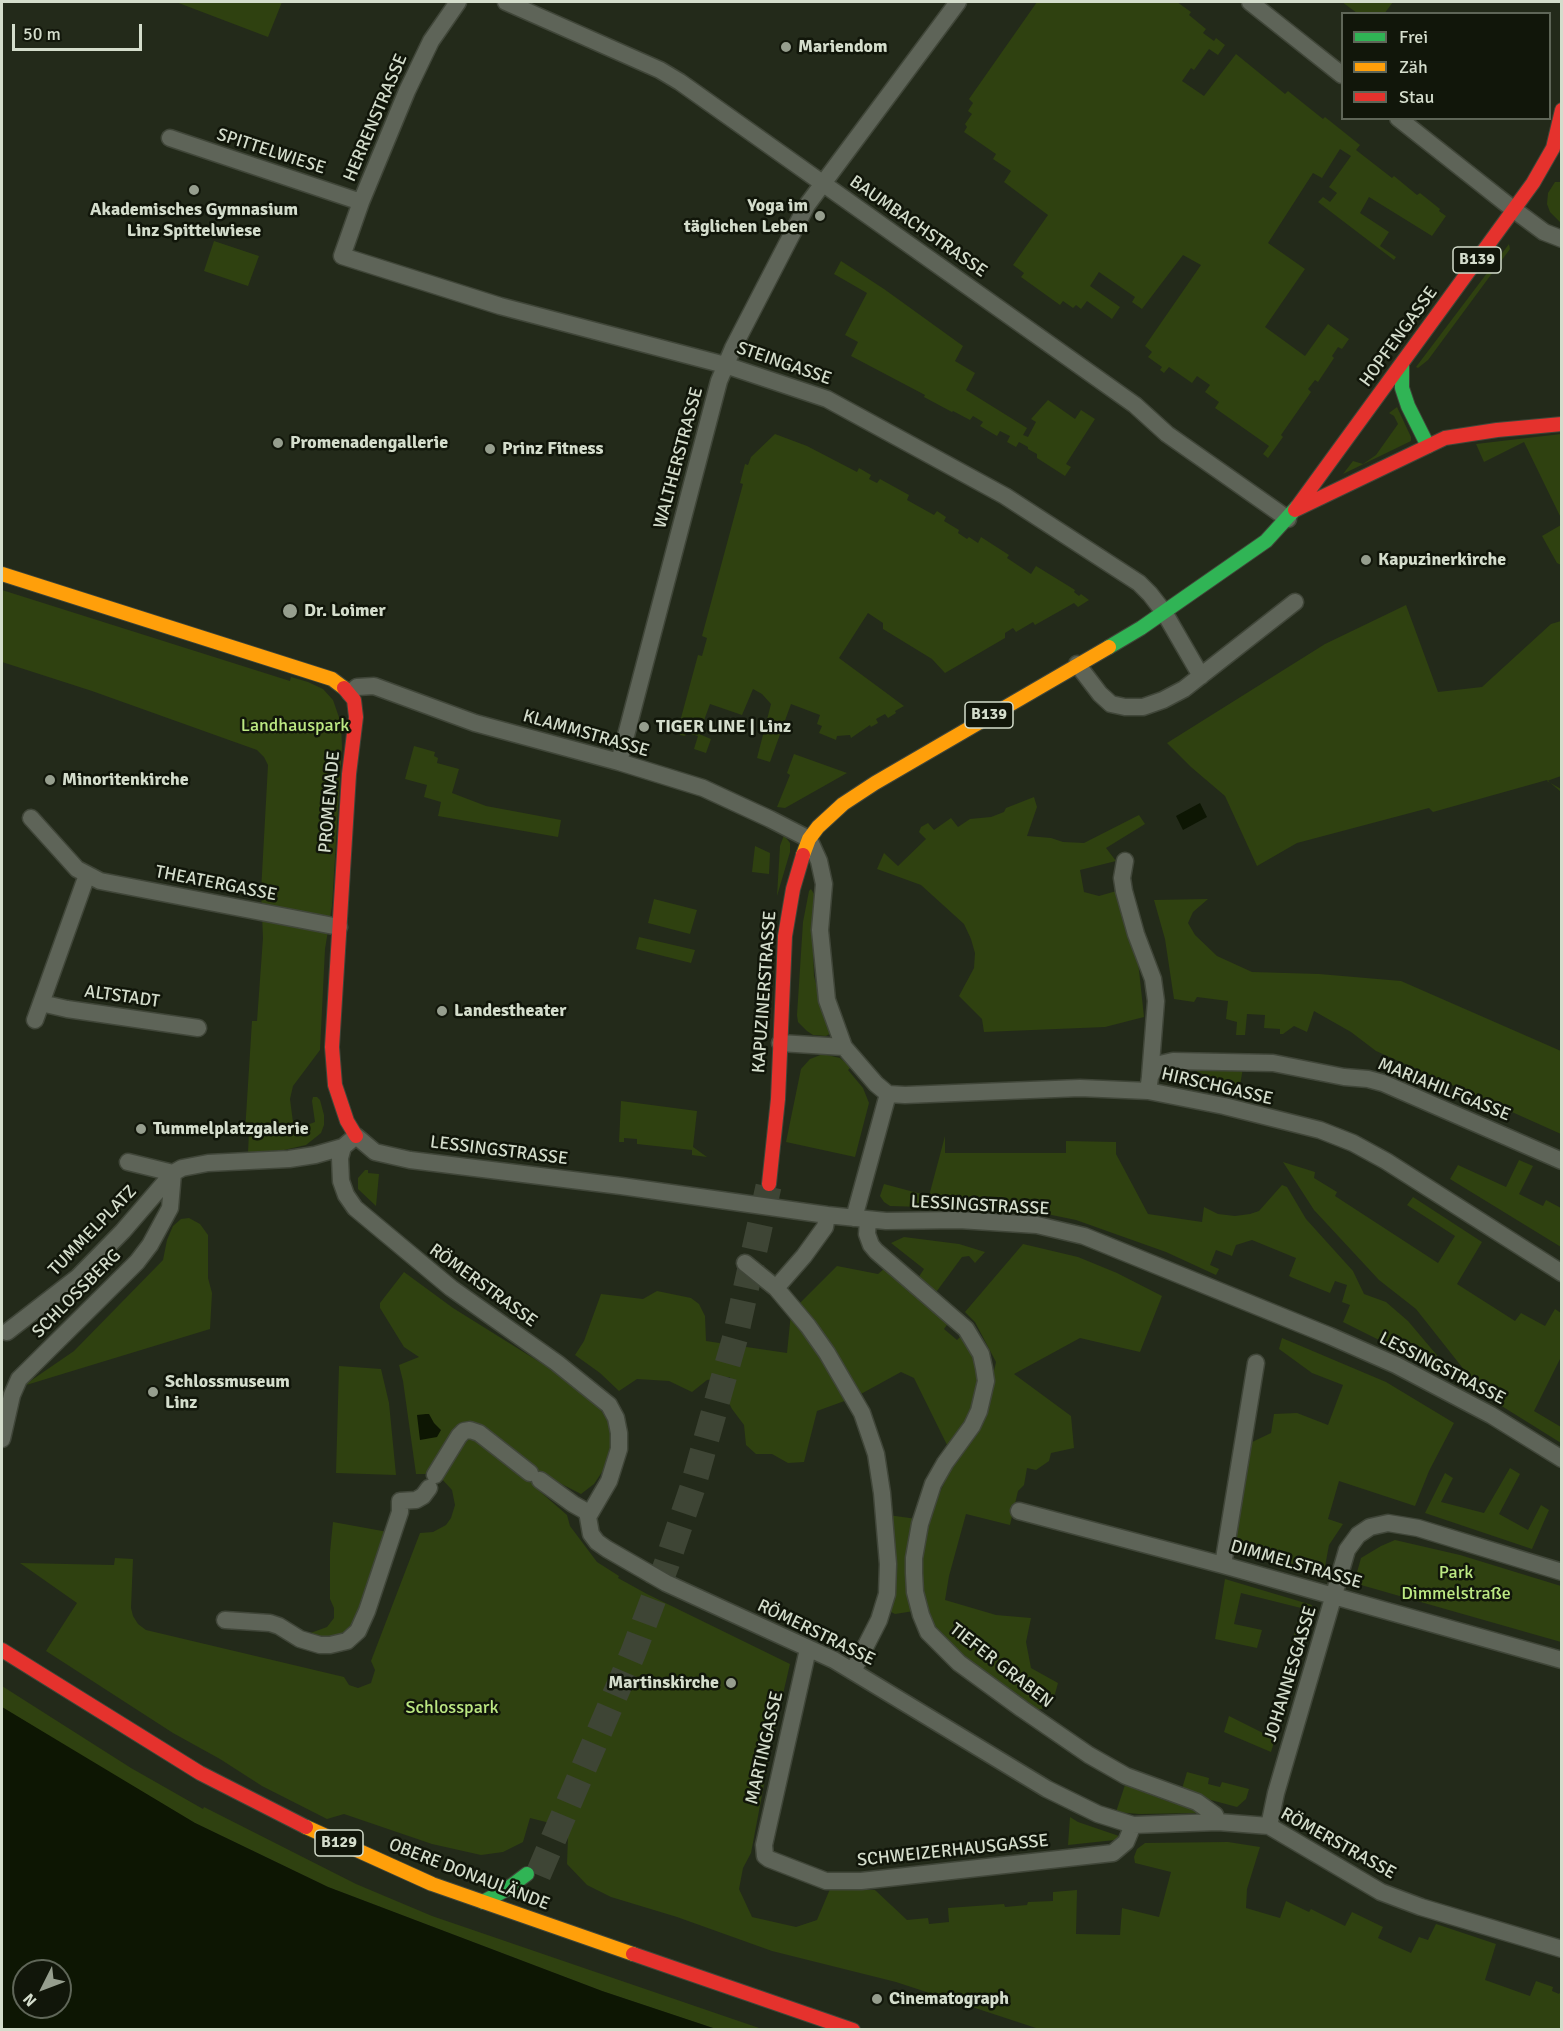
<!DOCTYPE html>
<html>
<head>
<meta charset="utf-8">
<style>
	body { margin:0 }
	#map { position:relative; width:1563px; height:2031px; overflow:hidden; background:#232a1a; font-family:Signika,sans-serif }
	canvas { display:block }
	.frame { position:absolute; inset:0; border:3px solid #d4ddcc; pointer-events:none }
	.legend { position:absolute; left:1341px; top:12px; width:210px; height:108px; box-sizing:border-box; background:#11160a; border:2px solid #5f6658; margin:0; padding:8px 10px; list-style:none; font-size:18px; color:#d4ddcc }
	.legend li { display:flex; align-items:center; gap:12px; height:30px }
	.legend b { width:30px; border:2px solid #5f6658 }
	.north { position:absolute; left:12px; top:1959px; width:60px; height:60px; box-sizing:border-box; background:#11160a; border:2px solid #5f6658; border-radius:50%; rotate:228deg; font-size:16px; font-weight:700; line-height:24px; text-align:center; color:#d4ddcc }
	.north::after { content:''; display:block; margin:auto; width:21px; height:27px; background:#969e8e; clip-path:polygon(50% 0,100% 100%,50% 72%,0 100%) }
	.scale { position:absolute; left:12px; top:24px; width:130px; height:27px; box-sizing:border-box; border:3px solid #d4ddcc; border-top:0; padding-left:8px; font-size:18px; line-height:21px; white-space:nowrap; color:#d4ddcc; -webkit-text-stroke:4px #11160a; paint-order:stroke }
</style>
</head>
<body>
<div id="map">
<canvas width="1563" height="2031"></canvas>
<div class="frame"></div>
<ul class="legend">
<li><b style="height:8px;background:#30b455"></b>Frei</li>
<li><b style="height:8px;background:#ff9f0a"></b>Zäh</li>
<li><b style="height:8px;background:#e5322d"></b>Stau</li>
</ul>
<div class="north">N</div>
<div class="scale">50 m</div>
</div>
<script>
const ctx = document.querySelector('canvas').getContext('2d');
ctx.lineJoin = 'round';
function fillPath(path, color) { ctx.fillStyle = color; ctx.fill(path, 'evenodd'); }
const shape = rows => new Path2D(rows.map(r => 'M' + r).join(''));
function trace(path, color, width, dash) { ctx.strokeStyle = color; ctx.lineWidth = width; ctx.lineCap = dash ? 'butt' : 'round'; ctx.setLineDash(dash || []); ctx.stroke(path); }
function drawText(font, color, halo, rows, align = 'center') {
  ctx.font = font + ' Signika,sans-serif'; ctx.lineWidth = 5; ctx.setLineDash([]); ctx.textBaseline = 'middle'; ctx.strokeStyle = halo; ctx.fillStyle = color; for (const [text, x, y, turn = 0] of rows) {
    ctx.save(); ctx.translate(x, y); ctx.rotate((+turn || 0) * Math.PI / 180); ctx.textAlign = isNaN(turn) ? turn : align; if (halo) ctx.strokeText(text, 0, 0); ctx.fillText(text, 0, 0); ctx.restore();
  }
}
fillPath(shape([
	[176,2,282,2,268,37],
	[1037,2,1177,2,1191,12,1189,15,1206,29,1203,33,1214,41,1216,38,1225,45,1218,55,1209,49,1194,70,1191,68,1182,81,1204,96,1236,54,1285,94,1288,91,1323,119,1325,117,1360,145,1356,150,1392,178,1394,176,1417,195,1420,193,1440,209,1439,211,1446,216,1432,236,1369,197,1360,213,1389,232,1380,246,1396,257,1394,260,1318,202,1323,197,1330,202,1337,193,1329,187,1351,156,1340,149,1322,178,1313,173,1268,243,1305,269,1265,327,1305,356,1328,324,1349,339,1342,349,1338,347,1332,356,1334,358,1318,382,1315,380,1308,389,1311,392,1281,435,1283,437,1268,458,1263,454,1269,446,1215,408,1219,402,1205,392,1210,385,1197,376,1192,383,1169,367,1164,373,1160,370,1162,367,1148,357,1152,352,1145,346,1201,265,1183,255,1142,309,1132,302,1135,297,1099,272,1090,286,1120,307,1112,319,1087,301,1081,309,1076,305,1073,308,1063,301,1060,305,1021,277,1024,273,1013,265,1048,215,1004,182,1011,171,993,159,996,154,964,132,967,127,965,124,972,114,968,111,973,103,969,99],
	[1342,2,1393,2,1384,14,1357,13],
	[1555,182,1561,182,1561,223,1550,212,1547,204,1548,193],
	[214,241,259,256,248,286,204,271],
	[1509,244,1510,249,1428,360,1418,368,1416,367],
	[841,261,884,289,963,346,955,361,975,373,966,390,1027,428,1023,435,1028,437,1036,422,1031,419,1048,400,1075,419,1081,410,1095,419,1066,464,1071,467,1065,476,1037,458,1037,454,1028,449,1028,447,1019,442,1016,447,1007,442,1010,436,1000,431,997,436,980,426,983,422,973,416,970,420,953,411,952,412,924,397,925,395,851,356,858,342,845,335,867,293,834,274],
	[1397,407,1411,437,1411,441,1343,474,1353,461,1363,464,1376,455,1398,424,1394,416,1389,413],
	[775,434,807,446,857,472,859,468,871,475,869,479,877,483,880,479,909,495,907,500,934,515,937,511,946,517,944,521,959,530,958,533,967,539,969,537,978,543,981,537,1009,555,1007,558,1031,574,1036,566,1075,590,1074,592,1079,596,1081,594,1089,600,1078,607,1074,603,1035,625,1033,622,1016,632,1013,628,1005,633,1005,638,945,673,932,659,883,629,883,623,868,613,839,658,904,706,895,711,896,713,888,718,885,714,876,719,878,723,871,727,870,725,851,738,850,735,837,736,836,740,819,733,822,726,817,724,820,715,791,704,770,762,757,758,771,704,762,694,753,689,742,715,710,704,699,734,711,739,706,753,694,749,698,736,687,733,685,736,680,735,678,729,698,655,702,656,707,638,702,636,743,484,740,483,745,464,748,465,751,457],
	[1561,434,1561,518,1524,442,1484,462,1476,444],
	[1561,525,1561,565,1557,563,1542,536],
	[2,590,290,681,291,677,308,682,323,689,333,700,341,723,342,747,332,906,325,949,320,1050,293,1086,290,1099,294,1130,315,1122,312,1101,313,1097,317,1097,320,1100,324,1115,324,1125,321,1133,306,1145,284,1150,248,1153,249,1132,245,1132,252,1021,257,1021,263,938,261,892,268,765,264,757,257,750,92,691,2,662],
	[1406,605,1438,692,1482,687,1551,624,1561,621,1561,776,1547,781,1561,789,1561,792,1547,780,1433,812,1429,808,1297,843,1257,866,1225,796,1191,767,1167,743,1325,644],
	[414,746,435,752,434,756,438,758,437,763,459,769,452,793,486,806,561,820,558,837,438,816,441,802,424,797,427,785,405,779],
	[794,754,847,773,785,808,777,807,790,775,787,773],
	[1034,797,1037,807,1027,836,1051,838,1063,842,1084,843,1139,815,1145,824,1106,848,1116,861,1080,870,1084,892,1099,896,1120,890,1138,961,1144,1017,1105,1027,984,1032,982,1019,959,996,974,968,975,953,971,939,964,924,921,885,877,869,884,853,898,866,926,839,919,832,921,827,928,823,934,830,951,818,958,827,970,819,991,817,1004,812,1006,808],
	[784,835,790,843,790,852,777,896,780,846],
	[755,846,770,853,769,874,752,872],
	[811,889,814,894,812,926,814,976,823,1011,833,1032,826,1036,813,1035,807,1031,798,1022,797,1015,803,922,809,891],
	[654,899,697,910,690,934,648,923],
	[1208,899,1193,912,1188,923,1195,935,1217,956,1252,972,1319,974,1401,981,1561,1051,1561,1134,1376,1051,1351,1032,1314,1011,1307,1032,1294,1026,1283,1034,1280,1034,1280,1029,1264,1028,1265,1015,1247,1014,1245,1035,1236,1035,1237,1022,1226,1019,1228,1001,1197,997,1194,1002,1174,999,1165,939,1154,900],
	[639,937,695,950,691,963,636,949],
	[823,1054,840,1058,851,1067,848,1070,863,1088,869,1103,855,1157,786,1142,801,1069,810,1059],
	[1243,1068,1239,1091,1192,1069],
	[621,1101,697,1111,693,1147,707,1157,692,1155,692,1150,637,1144,637,1139,624,1138,624,1142,619,1142],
	[945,1136,945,1153,1066,1153,1066,1141,1116,1142,1116,1154,1148,1214,1202,1222,1204,1207,1218,1214,1235,1216,1250,1214,1259,1211,1282,1185,1287,1187,1306,1219,1353,1271,1364,1294,1386,1302,1408,1321,1457,1379,1343,1322,1350,1305,1342,1302,1347,1285,1335,1281,1330,1293,1293,1278,1289,1276,1296,1258,1252,1240,1236,1245,1232,1256,1216,1250,1210,1265,1219,1269,1216,1275,1166,1252,1076,1220,1027,1210,890,1206,884,1202,880,1196,884,1184,929,1196],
	[1519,1160,1533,1166,1519,1194,1543,1206,1546,1200,1561,1208,1561,1247,1450,1179,1458,1165,1506,1187],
	[1283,1162,1315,1172,1314,1178,1337,1192,1335,1196,1438,1263,1455,1236,1407,1205,1413,1197,1482,1242,1457,1284,1515,1321,1521,1313,1545,1326,1555,1309,1561,1313,1561,1357,1534,1411,1561,1427,1561,1443,1484,1395,1416,1309,1379,1280,1314,1210],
	[365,1170,368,1170,368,1173,379,1174,376,1206,358,1189,358,1178],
	[189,1218,200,1224,208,1235,208,1278,212,1293,210,1329,23,1386,74,1351,163,1260,167,1240,173,1226,181,1219],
	[904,1237,959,1244,985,1252,975,1263,969,1256,962,1257,934,1295,916,1281,924,1269,891,1243],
	[1023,1244,1078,1257,1117,1273,1162,1296,1140,1352,1080,1338,1014,1374,1071,1416,1074,1448,1051,1453,1049,1461,1036,1470,1027,1468,1024,1485,1018,1491,1010,1525,966,1514,949,1576,945,1600,996,1615,1031,1618,1026,1642,1031,1668,1058,1683,1055,1694,1042,1709,1036,1709,951,1647,940,1636,926,1613,922,1590,921,1560,933,1508,950,1470,975,1437,984,1414,996,1362,975,1322,965,1312],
	[837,1266,878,1274,885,1268,949,1322,944,1329,957,1340,963,1334,980,1368,974,1409,949,1449,914,1378,901,1372,859,1395,796,1307],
	[404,1272,453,1308,578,1386,599,1407,611,1427,613,1445,608,1463,594,1484,581,1494,542,1474,537,1489,567,1515,570,1526,597,1562,619,1576,618,1578,647,1594,790,1664,773,1737,751,1853,743,1868,739,1889,752,1917,796,1927,817,1920,830,1889,875,1890,907,1920,928,1918,929,1924,949,1922,948,1908,1004,1904,1005,1907,1027,1905,1028,1902,1053,1901,1053,1892,1077,1890,1076,1934,1120,1935,1122,1908,1159,1917,1171,1872,1135,1863,1134,1857,1137,1849,1145,1843,1228,1842,1260,1847,1247,1889,1246,1908,1280,1918,1286,1901,1309,1912,1311,1909,1345,1926,1352,1912,1383,1927,1378,1938,1411,1953,1419,1937,1428,1940,1436,1924,1496,1944,1485,1980,1530,1996,1536,1981,1553,1987,1552,1991,1559,1994,1561,1991,1561,2029,1039,2029,896,1982,772,1951,677,1917,611,1897,587,1885,567,1864,568,1837,566,1827,530,1818,523,1842,503,1852,481,1855,432,1844,344,1814,327,1819,262,1786,220,1759,173,1733,46,1651,77,1603,20,1563,114,1565,115,1558,133,1559,131,1608,133,1616,138,1624,146,1630,344,1677,349,1685,358,1688,371,1683,375,1670,371,1661,420,1533,433,1532,446,1525,451,1518,455,1505,452,1490,441,1478,432,1474,416,1474,403,1381,399,1365,419,1357,404,1347,380,1308,380,1303],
	[657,1291,691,1298,699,1304,705,1316,706,1341,787,1353,791,1313,850,1399,817,1411,804,1462,788,1463,772,1454,756,1454,746,1445,744,1425,732,1409,727,1399,730,1377,707,1380,692,1392,669,1381,637,1379,619,1391,600,1373,575,1355,584,1341,601,1294,643,1299],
	[1282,1338,1386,1382,1454,1423,1429,1471,1415,1506,1339,1481,1328,1519,1343,1524,1329,1545,1324,1572,1237,1549,1231,1542,1248,1444,1271,1433,1274,1414,1297,1413,1328,1425,1343,1385,1312,1373,1279,1349],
	[339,1366,381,1369,389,1403,396,1475,336,1473],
	[1510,1468,1520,1474,1499,1514,1528,1530,1541,1505,1549,1510,1532,1549,1425,1513,1445,1473,1453,1478,1441,1502,1484,1513],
	[888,1515,917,1519,914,1611,895,1614,887,1610],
	[333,1522,388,1532,352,1627,342,1635,326,1639,305,1635,327,1627,334,1618,334,1608,330,1599,330,1552],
	[1395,1540,1460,1555,1561,1586,1561,1642,1354,1583,1361,1558,1381,1546],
	[1225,1579,1312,1605,1278,1727,1271,1724,1301,1608,1241,1593,1234,1624,1262,1630,1257,1648,1215,1639],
	[2,1686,131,1768,203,1809,204,1807,356,1884,432,1916,762,2029,716,2029,602,1991,328,1887,195,1823,71,1750,2,1707],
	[1229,1716,1275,1739,1271,1752,1224,1732],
	[1187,1772,1209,1778,1208,1784,1220,1787,1222,1782,1249,1789,1246,1799,1237,1807,1181,1792],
	[1125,1785,1167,1801,1199,1811,1199,1813,1139,1814,1116,1812],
	[1070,1817,1078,1822,1119,1836,1115,1840,1068,1845]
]), '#2f4110');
fillPath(shape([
	[1200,803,1207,817,1183,830,1176,816],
	[426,1414,429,1414,434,1423,441,1430,437,1437,420,1440,417,1415],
	[2,1707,195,1823,328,1887,602,1991,716,2029,2,2029],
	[24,1971,60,1971,60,2007,24,2007]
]), '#0d1603');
trace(shape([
	[538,1875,633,1653,667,1563,693,1486,735,1338,769,1184]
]), '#3e4535', 26, [26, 13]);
const street = shape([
	[458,2,431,41,407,91,361,202,342,256,500,306,725,365,827,399,1005,496,1139,583,1150,594,1164,612,1201,676],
	[506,2,660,70,680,82,1135,405,1167,434,1288,519],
	[1250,2,1342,75],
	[1398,118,1513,209,1544,232,1562,239],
	[170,138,361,202],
	[1077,664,1100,694,1111,704,1125,707,1143,707,1163,700,1184,689,1295,602],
	[350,693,357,687,374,686,475,723,619,762,703,788,770,819,809,839,819,861,824,884,820,930,827,1000,844,1047,876,1084,888,1094,905,1095,1080,1088,1148,1091,1224,1106,1320,1130,1353,1143,1386,1161,1562,1273],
	[619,762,719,381,733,348,807,205,958,2],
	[31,818,77,869,100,881,339,927],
	[1125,861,1122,878,1124,891,1136,934,1153,979,1156,1001,1150,1076],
	[41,1003,67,1009,198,1028],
	[35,1020,87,875],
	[780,1043,844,1047],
	[1148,1091,1150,1077,1154,1069,1160,1064,1173,1061,1273,1063,1344,1077,1368,1079,1383,1083,1562,1161],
	[128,1162,173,1173],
	[854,1218,888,1094],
	[868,1220,867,1234,871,1245,876,1251,966,1329,981,1354,984,1368,986,1381,979,1411,972,1426,945,1463,933,1484,920,1524,914,1558,914,1573,915,1592,921,1615,928,1632,959,1663,1022,1709,1089,1755,1126,1776,1197,1802,1215,1815,1218,1822],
	[745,1263,776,1288,808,1326,827,1353,862,1413,876,1454,882,1493,888,1564,887,1594,879,1620,853,1671],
	[776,1288,804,1256,825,1227,827,1215],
	[7,1332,78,1277,123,1231,173,1173,182,1168,208,1163,289,1159,315,1155,343,1147],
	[2,1439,12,1395,19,1379,137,1262,150,1245,170,1208,173,1173],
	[1562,1459,1491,1415,1396,1365,1330,1336,1084,1236,1037,1225,959,1220,886,1221,827,1215,621,1186,410,1160,375,1152,356,1136,343,1147,340,1158,341,1181,346,1195,355,1208,451,1288,557,1363,609,1405,616,1418,619,1433,619,1449,609,1481,588,1517,591,1534,597,1542,607,1549,666,1583,834,1660,1047,1789,1098,1814,1133,1825,1218,1822,1269,1826,1381,1892,1421,1907,1562,1949],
	[435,1475,459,1436,464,1431,470,1430,479,1433,530,1473],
	[540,1480,573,1504,589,1513],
	[1019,1511,1223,1565,1562,1660],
	[1223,1565,1256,1363],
	[225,1620,270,1623,279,1626,300,1639,320,1645,330,1645,347,1641,358,1631,367,1611,400,1512,400,1501,416,1500,423,1496,429,1488],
	[808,1649,764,1845,765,1856,769,1859,826,1881,861,1881,1113,1853,1126,1842,1133,1825],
	[1269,1826,1276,1793,1347,1550,1358,1535,1370,1527,1388,1523,1418,1528,1562,1572]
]);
const fast = shape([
	[1402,364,1402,388,1408,406,1428,446],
	[1109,647,1141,628,1266,541,1297,507],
	[483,1902,507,1889,527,1874]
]);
const slow = shape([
	[2,574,332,679,344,688],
	[803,855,809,839,818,827,843,804,875,783,1109,647],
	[306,1827,432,1884,633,1954]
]);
const jam = shape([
	[1297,507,1533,183,1553,148,1562,110],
	[1295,510,1445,438,1497,430,1562,424],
	[344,688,354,700,356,717,349,774,332,1047,335,1085,347,1121,356,1136],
	[769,1184,778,1099,785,936,793,889,803,855],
	[2,1650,200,1773,306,1827],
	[633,1954,853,2030]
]);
trace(street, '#404639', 19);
trace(fast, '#404639', 16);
trace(slow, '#404639', 16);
trace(jam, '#404639', 16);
trace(street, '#5e6458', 16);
trace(fast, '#30b455', 14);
trace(slow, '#ff9f0a', 14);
trace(jam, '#e5322d', 14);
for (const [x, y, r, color] of [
	[786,47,6,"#969e8e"],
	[194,190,6,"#969e8e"],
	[820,216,6,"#969e8e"],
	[278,443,6,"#969e8e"],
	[490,449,6,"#969e8e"],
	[1366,560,6,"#969e8e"],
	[290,611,8,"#969e8e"],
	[644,727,6,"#969e8e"],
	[50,780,6,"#969e8e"],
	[442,1011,6,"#969e8e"],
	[141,1129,6,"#969e8e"],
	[153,1392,6,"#969e8e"],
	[731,1683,6,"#969e8e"],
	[877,1999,6,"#969e8e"]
]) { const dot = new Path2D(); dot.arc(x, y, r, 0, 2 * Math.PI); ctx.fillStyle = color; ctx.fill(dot); trace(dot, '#11160a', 2); }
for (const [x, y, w] of [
	[1477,260,48],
	[989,715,48],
	[339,1843,48]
]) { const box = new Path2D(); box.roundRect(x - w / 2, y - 13, w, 26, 4.5); ctx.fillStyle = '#11160a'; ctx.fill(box); trace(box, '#d4ddcc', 1.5); }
drawText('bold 16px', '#d4ddcc', null, [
	["B139",1477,260],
	["B139",989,715],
	["B129",339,1843]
]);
drawText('bold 18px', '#d4ddcc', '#11160a', [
	["Mariendom",798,47],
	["Yoga im",808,206,"right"],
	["täglichen Leben",808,227,"right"],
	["Akademisches Gymnasium",194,210,"center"],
	["Linz Spittelwiese",194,231,"center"],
	["Promenadengallerie",290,443],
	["Prinz Fitness",502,449],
	["Kapuzinerkirche",1378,560],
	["Dr. Loimer",304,611],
	["TIGER LINE | Linz",656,727],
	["Minoritenkirche",62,780],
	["Landestheater",454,1011],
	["Tummelplatzgalerie",153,1129],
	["Schlossmuseum",165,1382],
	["Linz",165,1403],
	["Martinskirche",719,1683,"right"],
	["Cinematograph",889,1999]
], 'left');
drawText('18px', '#d4ddcc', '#11160a', [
	["HERRENSTRASSE",376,118,-67],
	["SPITTELWIESE",271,152,18],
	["BAUMBACHSTRASSE",918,227,35],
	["HOPFENGASSE",1399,337,-54],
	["STEINGASSE",784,364,19],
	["WALTHERSTRASSE",679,458,-75],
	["KLAMMSTRASSE",586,734,16],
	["PROMENADE",330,802,-85],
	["THEATERGASSE",216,884,11],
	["KAPUZINERSTRASSE",765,992,-86],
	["ALTSTADT",122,997,8],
	["HIRSCHGASSE",1217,1087,13],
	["MARIAHILFGASSE",1444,1090,22],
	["LESSINGSTRASSE",499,1151,7],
	["LESSINGSTRASSE",980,1206,3],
	["TUMMELPLATZ",93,1231,-46],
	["RÖMERSTRASSE",483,1286,36],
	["SCHLOSSBERG",77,1294,-45],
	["LESSINGSTRASSE",1442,1369,27],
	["DIMMELSTRASSE",1296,1565,16],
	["RÖMERSTRASSE",816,1633,26],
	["TIEFER GRABEN",1001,1666,38],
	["JOHANNESGASSE",1291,1674,-73],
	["MARTINGASSE",765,1748,-77],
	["RÖMERSTRASSE",1338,1844,29],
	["SCHWEIZERHAUSGASSE",953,1851,-6],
	["OBERE DONAULÄNDE",469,1875,21]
]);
drawText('18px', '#bce883', '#11160a', [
	["Landhauspark",295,726],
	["Park",1456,1573],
	["Dimmelstraße",1456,1594],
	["Schlosspark",452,1708]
]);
</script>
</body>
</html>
